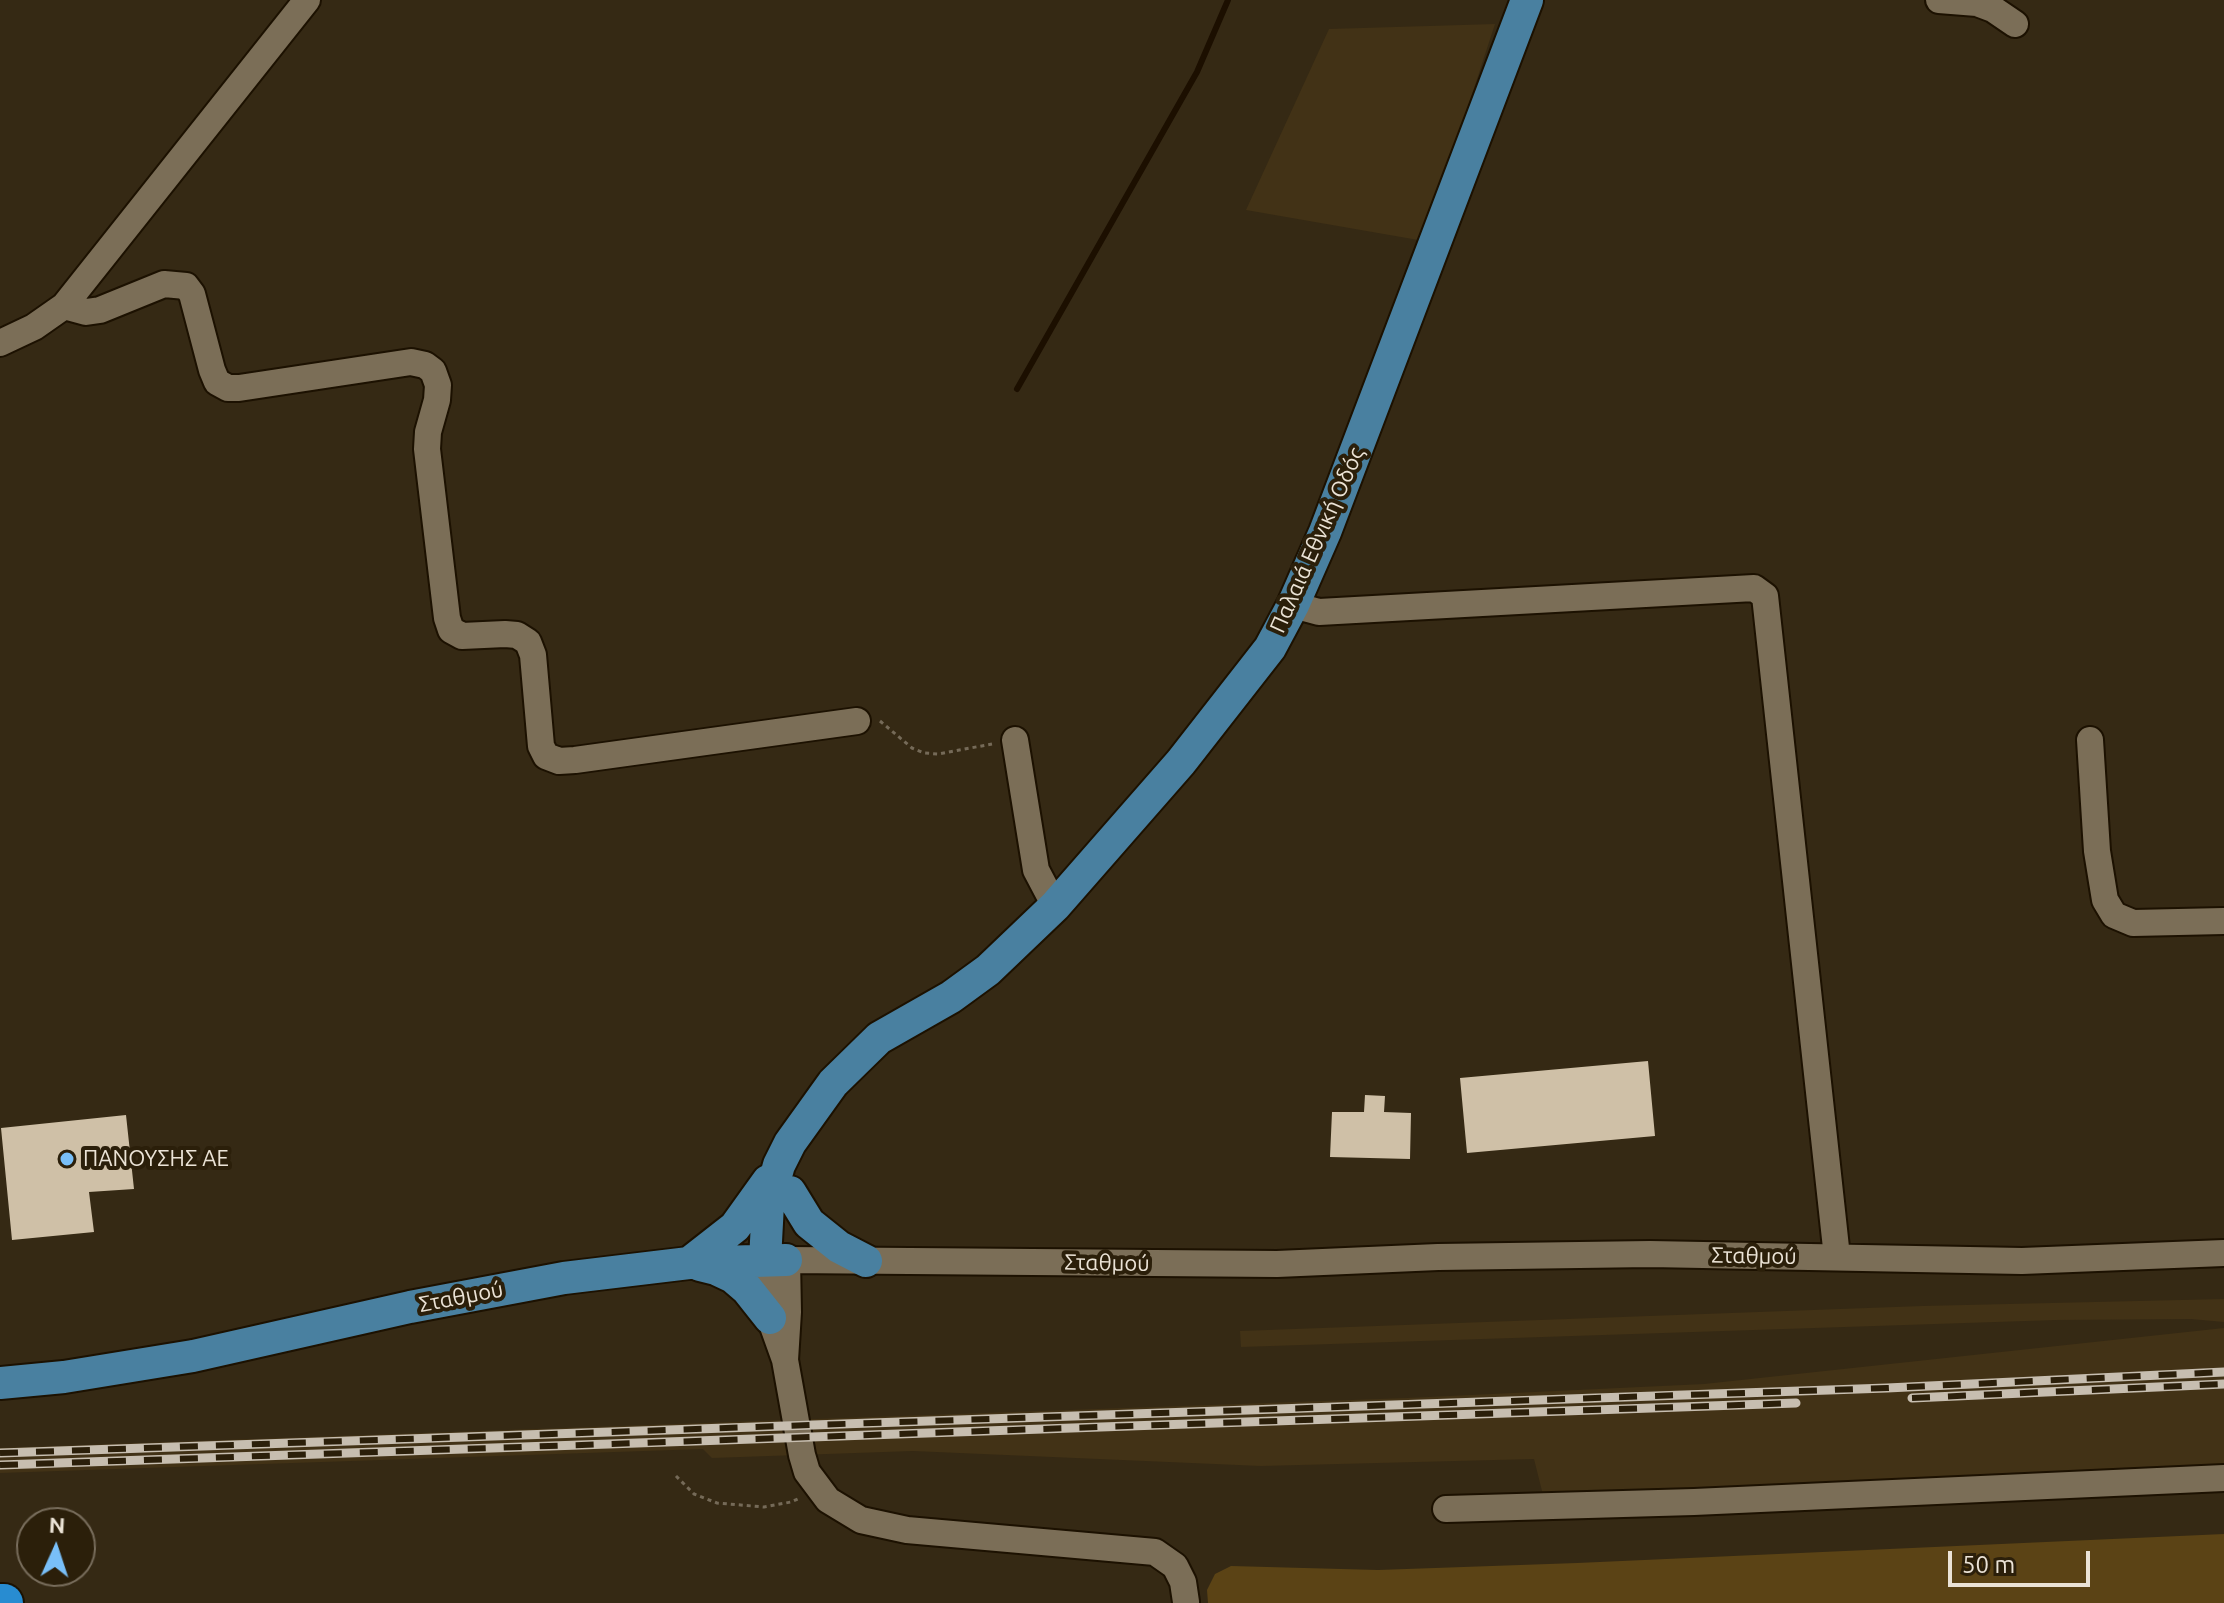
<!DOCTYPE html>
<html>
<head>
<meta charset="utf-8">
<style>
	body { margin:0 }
	#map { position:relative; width:2224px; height:1603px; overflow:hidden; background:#352914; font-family:Ubuntu,sans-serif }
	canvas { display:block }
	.north { position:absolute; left:16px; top:1507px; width:80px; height:80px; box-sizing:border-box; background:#2b1f0a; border:2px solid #786d5c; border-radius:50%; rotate:3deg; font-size:22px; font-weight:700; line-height:32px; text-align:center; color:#ebe3d6 }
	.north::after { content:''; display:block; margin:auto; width:28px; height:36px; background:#79bff8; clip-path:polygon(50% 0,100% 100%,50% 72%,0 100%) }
	.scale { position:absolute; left:1948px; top:1551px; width:142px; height:36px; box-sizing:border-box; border:4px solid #ebe3d6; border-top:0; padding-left:10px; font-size:24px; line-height:28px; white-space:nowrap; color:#ebe3d6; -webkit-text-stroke:6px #2b1f0a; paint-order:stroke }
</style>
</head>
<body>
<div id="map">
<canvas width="2224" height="1603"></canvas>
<div class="north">N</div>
<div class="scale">50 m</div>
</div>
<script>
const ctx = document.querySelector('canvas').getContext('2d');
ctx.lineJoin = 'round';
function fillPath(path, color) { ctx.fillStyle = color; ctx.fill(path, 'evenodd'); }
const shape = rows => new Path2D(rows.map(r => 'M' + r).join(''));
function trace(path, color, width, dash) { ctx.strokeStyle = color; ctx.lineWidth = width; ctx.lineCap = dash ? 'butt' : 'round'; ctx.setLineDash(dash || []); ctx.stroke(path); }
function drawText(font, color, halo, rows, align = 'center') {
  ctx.font = font + ' Ubuntu,sans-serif'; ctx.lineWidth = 8; ctx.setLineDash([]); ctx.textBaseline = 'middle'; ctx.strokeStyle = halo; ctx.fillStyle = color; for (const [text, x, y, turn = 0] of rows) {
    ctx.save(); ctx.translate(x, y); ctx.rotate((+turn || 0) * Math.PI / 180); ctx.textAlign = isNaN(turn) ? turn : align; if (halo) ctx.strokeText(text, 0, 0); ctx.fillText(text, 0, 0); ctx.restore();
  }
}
fillPath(shape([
	[1495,24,1424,241,1246,210,1329,29],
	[2224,1299,2224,1322,2191,1319,2056,1320,1241,1347,1240,1331,1922,1306],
	[2224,1328,2224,1470,1543,1495,1534,1459,1261,1466,913,1451,712,1458,703,1449,0,1473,0,1448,1407,1398,1704,1384]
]), '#423216');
fillPath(shape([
	[2224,1534,2224,1603,1208,1603,1207,1590,1215,1574,1231,1566,1378,1570,1577,1563]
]), '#5b4315');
trace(shape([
	[1017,389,1197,72,1228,0]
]), '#1c0f00', 6);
fillPath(shape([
	[1648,1061,1655,1136,1467,1153,1460,1078],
	[1365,1095,1385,1096,1384,1112,1411,1113,1410,1159,1330,1157,1332,1112,1364,1112],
	[126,1115,134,1189,89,1192,94,1232,12,1240,1,1128]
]), '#cfc0a7');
const minor = shape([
	[1939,0,1977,3,1993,9,2015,24],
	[64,306,86,312,100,310,164,284,186,286,192,294,212,370,217,382,228,388,239,388,411,362,425,365,433,371,438,385,437,400,428,432,427,449,447,618,451,630,462,636,505,634,517,635,528,642,533,655,541,746,546,756,559,761,575,760,857,721],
	[0,343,34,327,64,306,307,0],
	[1293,605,1319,612,1754,588,1765,596,1837,1257],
	[1015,740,1036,870,1055,906],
	[2090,740,2097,851,2105,900,2114,915,2133,923,2224,921],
	[765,1260,770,1318,785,1360,802,1455,807,1472,828,1500,861,1520,907,1530,1155,1552,1175,1566,1183,1582,1186,1602],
	[785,1360,788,1312,787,1260,1277,1264,1438,1257,1650,1254,2022,1261,2224,1253],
	[1446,1509,1694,1502,2224,1478]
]);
const major = shape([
	[790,1192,809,1223,839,1247,866,1261],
	[765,1260,768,1204,779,1165,790,1143,833,1083,879,1038,951,997,988,970,1055,906,1181,762,1270,648,1293,605,1325,532,1527,0],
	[689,1263,735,1227,768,1181],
	[700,1265,716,1269,733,1277,747,1289,770,1318],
	[0,1383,64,1377,193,1356,410,1307,564,1278,689,1263,786,1260]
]);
const highway = shape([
	[0,1603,4,1603]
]);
trace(minor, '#1c1101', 30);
trace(major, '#1c1101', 36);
trace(highway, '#1c1101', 42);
trace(shape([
	[880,721,912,748,924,753,938,754,992,744],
	[676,1476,694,1494,717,1503,764,1507,791,1502,800,1498]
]), '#756a58', 3, [4, 4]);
trace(minor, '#7b6e57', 26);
trace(major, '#4980a0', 32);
trace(highway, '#288cd1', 38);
const rail = shape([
	[1912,1398,2224,1384],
	[0,1453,1887,1388,2224,1372],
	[0,1465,1796,1403]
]);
trace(rail, '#c7beb0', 9);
trace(rail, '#2b1f0a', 6, [18]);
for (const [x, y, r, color] of [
	[67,1159,8,"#79bff8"]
]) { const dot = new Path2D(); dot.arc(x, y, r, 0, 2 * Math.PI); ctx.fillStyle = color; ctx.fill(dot); trace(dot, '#2b1f0a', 3); }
drawText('22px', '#ebe3d6', '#2b1f0a', [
	["Παλαιά Εθνική Οδός",1317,540,-66],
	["Σταθμού",1754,1256,1],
	["Σταθμού",1107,1263,1],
	["Σταθμού",461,1297,-11]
]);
drawText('22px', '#ebe3d6', '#2b1f0a', [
	["ΠΑΝΟΥΣΗΣ ΑΕ",83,1159]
], 'left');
</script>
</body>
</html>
